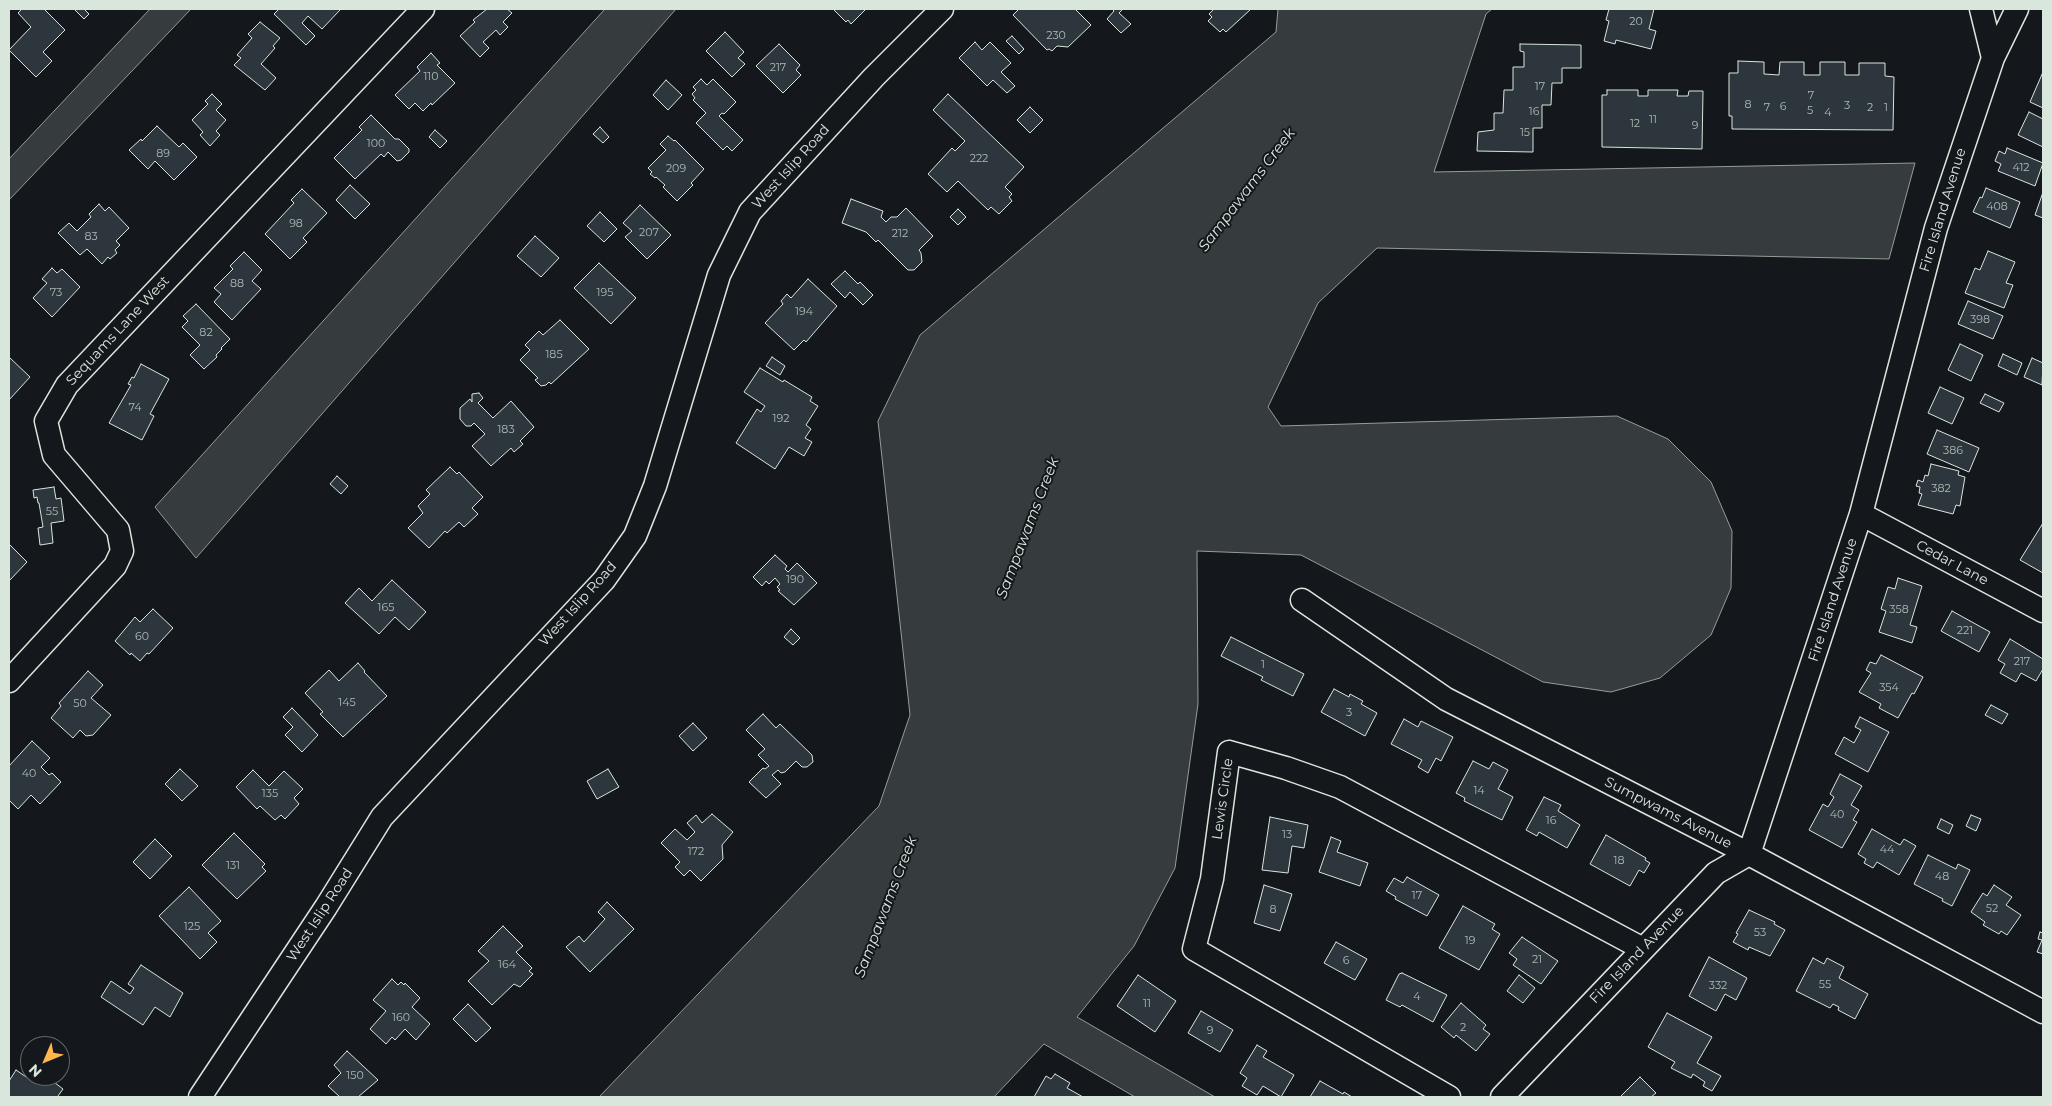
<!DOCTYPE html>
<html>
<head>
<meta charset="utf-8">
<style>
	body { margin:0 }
	#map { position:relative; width:2052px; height:1106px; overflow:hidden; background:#14181c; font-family:Montserrat,sans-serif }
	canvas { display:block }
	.frame { position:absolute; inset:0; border:10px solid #d8e6dc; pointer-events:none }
	.north { position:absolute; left:20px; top:1036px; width:50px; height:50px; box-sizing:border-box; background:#14181c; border:1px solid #626a69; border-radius:50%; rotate:225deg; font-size:14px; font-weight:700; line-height:20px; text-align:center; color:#d8e6dc }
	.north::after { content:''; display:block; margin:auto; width:18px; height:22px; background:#ffb74d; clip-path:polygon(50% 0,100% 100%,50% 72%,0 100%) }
</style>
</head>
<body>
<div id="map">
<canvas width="2052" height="1106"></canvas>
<div class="frame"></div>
<div class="north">N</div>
</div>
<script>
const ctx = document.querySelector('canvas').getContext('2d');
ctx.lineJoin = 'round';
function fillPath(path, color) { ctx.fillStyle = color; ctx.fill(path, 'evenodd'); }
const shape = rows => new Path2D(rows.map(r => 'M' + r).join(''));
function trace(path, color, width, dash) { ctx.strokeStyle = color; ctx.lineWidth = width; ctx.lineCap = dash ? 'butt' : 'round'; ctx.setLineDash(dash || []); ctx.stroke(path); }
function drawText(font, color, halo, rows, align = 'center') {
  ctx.font = font + ' Montserrat,sans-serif'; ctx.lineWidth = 4; ctx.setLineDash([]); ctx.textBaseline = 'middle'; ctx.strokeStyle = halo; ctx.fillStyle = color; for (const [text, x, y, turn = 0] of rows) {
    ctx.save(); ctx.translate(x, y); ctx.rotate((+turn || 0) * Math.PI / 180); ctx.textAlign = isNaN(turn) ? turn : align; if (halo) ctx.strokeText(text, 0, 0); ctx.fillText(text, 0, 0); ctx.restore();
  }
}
const water = shape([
	[150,9,191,9,9,200,9,159,150,9],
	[605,9,676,9,196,558,155,507,605,9],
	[1278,9,1492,9,1486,14,1434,172,1915,163,1889,259,1377,248,1318,303,1268,407,1281,426,1617,416,1668,439,1711,482,1732,531,1731,588,1711,635,1660,678,1611,692,1543,682,1301,555,1197,551,1198,704,1175,868,1134,946,1077,1017,1215,1097,1135,1097,1044,1044,994,1097,599,1097,879,806,910,715,878,421,920,335,1276,32,1278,9]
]);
fillPath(water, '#363b3e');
trace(water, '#939e99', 1);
const building = shape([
	[22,9,44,9,65,30,43,52,52,61,36,77,9,50,31,27,18,13,22,9],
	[74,9,84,9,89,14,84,19,74,9],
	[279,9,339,9,340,10,322,29,308,16,302,23,315,36,306,45,274,14,279,9],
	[487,9,507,9,512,13,503,22,508,27,500,35,496,30,483,42,489,48,480,57,460,36,475,22,473,20,487,9],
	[833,9,866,9,851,24,848,20,846,22,833,9],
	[1019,9,1075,9,1091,25,1068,47,1057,46,1052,51,1049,49,1047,50,1013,15,1019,9],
	[1112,9,1123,9,1119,13,1131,24,1121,33,1107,19,1114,11,1112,9],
	[1214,9,1251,9,1226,32,1223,29,1220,32,1208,21,1212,17,1209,14,1214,9],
	[1609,9,1654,9,1649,29,1656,31,1651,49,1616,40,1615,44,1604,41,1609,21,1606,20,1609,9],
	[260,22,280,38,273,46,275,48,261,64,276,78,265,90,234,65,241,58,237,55,252,38,248,34,260,22],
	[725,32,744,52,738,58,745,64,732,77,706,51,725,32],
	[1012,36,1024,49,1019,54,1006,41,1012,36],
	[975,42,982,50,990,42,1011,63,1001,72,1015,86,1007,93,993,80,987,86,959,58,975,42],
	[779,44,800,65,796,70,801,75,783,93,756,66,779,44],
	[1520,44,1581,45,1581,68,1562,68,1562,83,1552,83,1551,105,1542,105,1542,128,1533,128,1533,152,1477,151,1478,132,1494,130,1494,113,1503,113,1504,90,1513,90,1513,67,1524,67,1524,52,1520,51,1520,44],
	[431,53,440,63,437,65,455,83,432,105,431,103,423,111,415,103,409,109,395,95,420,71,417,67,431,53],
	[1738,61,1764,62,1764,74,1779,75,1780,62,1804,62,1804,75,1820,75,1820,62,1845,62,1845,75,1859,75,1859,63,1885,63,1885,76,1894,77,1893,130,1732,129,1732,116,1729,116,1729,73,1738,73,1738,61],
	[2043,72,2043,108,2030,102,2043,72],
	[701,79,707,85,713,79,736,102,724,114,722,113,719,116,743,140,732,151,727,146,723,150,696,123,706,113,693,100,695,98,692,94,696,90,693,87,701,79],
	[666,80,682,95,668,110,653,95,666,80],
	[1607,90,1638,90,1638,96,1648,96,1648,90,1678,90,1677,96,1688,96,1689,91,1703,91,1702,149,1602,147,1602,95,1607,95,1607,90],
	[212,94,222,104,216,110,226,120,216,131,220,135,210,146,200,135,203,132,192,120,208,104,205,101,212,94],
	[948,94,1024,167,1005,187,1012,194,1009,197,1012,201,999,214,991,207,988,210,958,181,947,192,928,174,952,148,955,151,965,141,933,110,948,94],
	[1030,107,1043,120,1030,133,1017,120,1030,107],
	[2029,112,2043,119,2043,147,2018,135,2029,112],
	[371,115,395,139,399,139,409,149,409,152,401,160,397,161,388,152,384,157,381,154,355,179,334,158,362,130,359,127,371,115],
	[157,126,179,147,183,143,197,157,174,180,155,161,148,169,129,150,141,139,142,141,157,126],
	[600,127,609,137,603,143,593,134,600,127],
	[435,130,447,141,440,148,429,137,435,130],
	[668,136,674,141,675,140,704,169,691,183,693,185,677,201,663,187,665,185,656,177,655,178,650,174,652,172,648,168,666,150,660,144,668,136],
	[2007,148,2043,163,2035,186,1998,171,2001,164,1995,161,1999,151,2005,154,2007,148],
	[350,185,370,204,355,219,336,200,350,185],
	[1986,188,2020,202,2010,228,1973,212,1980,197,1982,198,1986,188],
	[302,189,327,213,303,238,307,242,290,259,265,234,294,203,291,200,302,189],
	[2042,195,2043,196,2043,218,2035,215,2042,195],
	[851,199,883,211,881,217,886,222,891,217,897,217,906,208,933,236,919,250,921,253,922,262,914,270,908,270,878,240,876,242,866,232,842,223,851,199],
	[99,204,105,211,109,207,129,228,116,241,120,245,115,250,117,253,110,259,108,257,102,264,87,249,80,255,58,233,69,223,77,231,91,217,89,214,99,204],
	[640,205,671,235,647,259,625,237,632,231,623,223,640,205],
	[958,209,966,217,958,225,950,217,958,209],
	[600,212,617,229,604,242,587,226,600,212],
	[535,236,559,258,541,277,517,256,535,236],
	[1988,251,2015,262,2006,283,2013,285,2004,308,1965,293,1975,268,1980,270,1988,251],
	[244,252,262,270,252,281,261,289,232,320,214,302,221,294,214,288,233,269,230,266,244,252],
	[599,263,636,298,611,324,574,288,599,263],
	[52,268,57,273,62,269,80,287,52,317,33,298,47,283,42,279,52,268],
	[845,271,858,284,860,282,873,295,863,305,850,292,845,298,831,284,845,271],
	[808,279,837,306,806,342,804,340,794,350,765,323,783,304,781,301,787,294,791,298,808,279],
	[1968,301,2003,316,1993,339,1958,324,1968,301],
	[196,304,230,339,221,348,222,349,216,355,217,357,204,369,190,355,200,345,182,327,188,321,183,316,196,304],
	[560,320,589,349,551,384,549,382,546,385,541,386,535,380,538,378,520,360,530,350,525,345,539,331,543,335,560,320],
	[1960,344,1983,355,1971,381,1948,370,1960,344],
	[2003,354,2022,363,2017,375,1998,366,2003,354],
	[9,357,30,377,9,400,9,357],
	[772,357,785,366,780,375,766,366,772,357],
	[2032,358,2043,363,2042,385,2024,377,2032,358],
	[141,364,169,379,150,414,154,416,142,440,109,423,131,385,128,384,132,377,134,378,141,364],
	[760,368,783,382,784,380,812,397,810,401,818,406,806,425,811,429,805,438,812,442,804,456,789,447,775,469,736,443,757,409,761,412,765,406,744,392,760,368],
	[1940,387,1964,398,1952,424,1928,413,1940,387],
	[479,393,483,398,478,403,493,418,511,401,534,427,520,441,523,444,514,452,511,448,491,466,472,446,485,434,474,423,471,426,466,426,460,419,460,408,470,399,472,402,472,394,479,393],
	[1985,394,2004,403,1999,412,1980,403,1985,394],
	[1937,430,1979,448,1969,472,1927,454,1937,430],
	[1931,464,1959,471,1958,475,1965,477,1960,506,1956,505,1953,514,1918,505,1922,494,1919,493,1920,487,1916,486,1918,480,1923,482,1925,475,1928,476,1931,464],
	[450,467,457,474,459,472,483,497,472,508,478,514,464,527,459,522,447,533,445,531,429,548,408,528,423,513,418,506,430,494,426,490,450,467],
	[337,476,348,486,341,494,330,484,337,476],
	[54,487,56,499,61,498,64,521,51,523,53,543,40,545,38,528,43,527,39,503,38,503,37,497,34,498,33,490,54,487],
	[2043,523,2043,573,2020,560,2043,523],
	[9,544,27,562,9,581,9,544],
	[775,555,787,566,785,569,788,572,797,563,817,583,794,605,778,591,780,590,777,587,780,584,775,578,769,584,766,581,762,586,753,577,775,555],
	[1898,578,1922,586,1910,625,1917,627,1912,643,1879,632,1886,611,1881,609,1888,587,1895,589,1898,578],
	[392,580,426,612,409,630,395,617,379,634,345,603,359,588,372,601,392,580],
	[153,609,173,628,149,654,147,653,140,661,131,653,130,655,115,641,135,617,140,622,153,609],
	[1952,611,1990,632,1979,652,1941,631,1952,611],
	[791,629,800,638,793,645,784,637,791,629],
	[1231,637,1304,674,1293,696,1261,680,1263,677,1221,656,1231,637],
	[2010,639,2043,659,2043,669,2036,681,2021,673,2016,682,2000,673,2005,664,1998,660,2010,639],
	[1881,655,1923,677,1914,694,1912,693,1898,718,1879,708,1881,704,1859,692,1871,673,1866,670,1870,662,1876,664,1881,655],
	[358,663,365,671,364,672,387,696,343,737,320,714,323,712,305,693,329,670,339,681,358,663],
	[88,671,103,685,91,698,111,715,93,735,86,736,80,730,73,738,51,718,61,706,59,703,88,671],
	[1334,689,1349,697,1350,694,1363,701,1361,704,1377,713,1365,736,1321,712,1334,689],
	[1991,705,2008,714,2002,724,1985,715,1991,705],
	[292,708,318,735,302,752,285,735,293,727,283,717,292,708],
	[763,714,776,728,780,724,812,755,813,762,807,767,802,767,796,761,785,772,781,773,778,770,772,775,781,784,766,798,749,782,763,768,765,769,769,766,758,755,765,749,746,730,763,714],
	[1860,717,1889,732,1868,772,1835,754,1844,737,1854,743,1861,730,1855,727,1860,717],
	[1404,719,1418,727,1421,721,1453,737,1441,761,1436,758,1428,773,1418,767,1422,760,1391,744,1404,719],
	[693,723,707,738,693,751,679,736,693,723],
	[32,741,50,758,41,767,49,775,52,773,61,782,40,804,31,795,18,809,9,800,9,766,32,741],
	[1473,761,1489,769,1493,762,1508,770,1498,789,1513,797,1502,820,1464,801,1465,798,1456,793,1473,761],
	[180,769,198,786,182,801,165,784,180,769],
	[608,769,619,787,597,799,587,781,608,769],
	[253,770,269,786,284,771,303,789,294,798,299,804,285,819,281,815,275,820,260,806,257,809,236,787,253,770],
	[1840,774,1862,786,1851,805,1859,810,1853,820,1857,822,1842,848,1809,830,1823,804,1828,807,1834,797,1830,794,1840,774],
	[1544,797,1561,805,1558,811,1580,825,1567,848,1539,832,1537,836,1526,830,1544,797],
	[712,814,733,832,722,845,723,859,701,881,690,870,684,876,675,867,680,862,661,843,675,829,687,840,695,832,687,823,696,815,702,823,712,814],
	[1971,815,1981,819,1976,831,1966,826,1971,815],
	[1270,817,1308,825,1304,848,1292,846,1288,873,1262,870,1270,817],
	[1941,819,1953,825,1949,834,1937,828,1941,819],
	[1872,829,1900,845,1904,839,1916,846,1899,875,1877,862,1873,868,1864,863,1866,859,1858,854,1872,829],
	[234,833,265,864,262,867,266,871,237,899,202,865,234,833],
	[1606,835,1646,858,1645,860,1650,863,1644,873,1639,870,1630,886,1590,864,1606,835],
	[1331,837,1341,841,1337,852,1368,863,1360,886,1319,872,1331,837],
	[155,839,172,856,150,879,133,862,155,839],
	[1928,855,1956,869,1958,864,1970,870,1952,906,1942,901,1943,899,1914,884,1928,855],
	[1407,877,1439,895,1427,916,1395,899,1396,897,1386,891,1394,878,1403,883,1407,877],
	[1264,885,1292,894,1280,931,1254,923,1264,885],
	[1994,885,2012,897,2006,905,2021,915,2007,935,2001,931,1999,934,1983,925,1985,922,1971,912,1983,893,1987,896,1994,885],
	[189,887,221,921,208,933,217,942,200,959,159,916,189,887],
	[607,902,634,929,590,972,566,947,579,936,584,942,605,919,598,912,607,902],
	[1463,906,1495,924,1492,929,1500,934,1479,970,1439,948,1463,906],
	[1749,910,1775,922,1774,924,1785,930,1770,956,1749,947,1748,950,1733,942,1738,934,1736,933,1749,910],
	[503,926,523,946,516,952,532,968,529,971,533,974,520,987,514,984,492,1005,468,981,489,961,478,951,503,926],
	[2040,932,2043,933,2043,954,2037,952,2042,940,2038,939,2040,932],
	[1522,937,1558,961,1541,984,1513,965,1517,959,1509,953,1522,937],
	[1336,942,1367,959,1355,980,1324,963,1336,942],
	[1709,957,1747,978,1736,1000,1725,994,1716,1011,1689,996,1709,957],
	[1813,958,1824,964,1827,958,1844,967,1839,978,1868,994,1855,1019,1838,1010,1839,1007,1833,1004,1830,1008,1796,991,1813,958],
	[141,965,183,993,170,1017,155,1007,143,1025,101,997,111,981,130,994,134,988,128,984,141,965],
	[1402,973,1447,995,1433,1022,1402,1005,1400,1007,1386,1000,1399,974,1402,973],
	[1138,975,1176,1001,1155,1032,1117,1006,1138,975],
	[1519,975,1535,988,1523,1003,1507,991,1519,975],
	[392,979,398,985,401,982,404,985,405,983,420,998,412,1007,430,1024,416,1040,405,1029,395,1040,392,1037,386,1044,370,1029,386,1011,373,1000,392,979],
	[1461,1003,1486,1025,1483,1029,1490,1034,1476,1051,1456,1035,1454,1038,1441,1027,1461,1003],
	[468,1004,491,1028,476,1042,453,1019,468,1004],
	[1201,1011,1233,1030,1220,1052,1188,1033,1201,1011],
	[1667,1013,1712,1037,1697,1063,1721,1076,1712,1091,1703,1086,1705,1082,1693,1074,1691,1078,1671,1068,1675,1062,1648,1047,1667,1013],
	[1257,1045,1267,1051,1263,1057,1294,1075,1281,1097,1263,1086,1257,1095,1242,1086,1247,1078,1240,1073,1257,1045],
	[347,1051,378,1080,358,1097,340,1097,328,1086,341,1073,334,1065,347,1051],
	[16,1070,32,1081,37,1076,46,1076,63,1089,58,1096,59,1097,9,1097,9,1081,16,1070],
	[1055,1074,1070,1083,1067,1088,1083,1097,1034,1097,1046,1076,1051,1079,1055,1074],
	[1640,1077,1656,1093,1651,1097,1620,1097,1640,1077],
	[1320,1081,1343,1094,1344,1092,1352,1097,1310,1097,1320,1081]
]);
fillPath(building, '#2c363c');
trace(building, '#d8e6dc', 1);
const minor = shape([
	[1993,58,2017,9],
	[1861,514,2043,611],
	[1302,600,1446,699,1749,854,2043,1012],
	[9,681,115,566,122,551,118,530,54,455,46,421,67,385,423,9],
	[200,1097,326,907,382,817,604,580,635,536,655,486,719,275,750,212,874,77,942,9],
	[1449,1097,1194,949,1212,879,1229,752,1286,768,1340,787,1643,949],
	[1502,1097,1716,873,1749,854,1861,514,1936,228,1993,58,1981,9]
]);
trace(minor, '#d8e6dc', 25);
trace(minor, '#14181c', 22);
drawText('11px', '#adbab4', null, [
	["20",1636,22],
	["230",1056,36],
	["217",778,68],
	["110",431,77],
	["17",1540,87],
	["7",1811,96],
	["8",1748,105],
	["3",1847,106],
	["6",1783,107],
	["7",1767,108],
	["2",1870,108],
	["1",1886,108],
	["5",1810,111],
	["16",1534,112],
	["4",1828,113],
	["11",1653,120],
	["12",1635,124],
	["9",1695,126],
	["15",1525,133],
	["100",376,144],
	["89",163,154],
	["222",979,159],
	["412",2021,168],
	["209",676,169],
	["408",1997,207],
	["98",296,224],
	["207",649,233],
	["212",900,234],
	["83",91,237],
	["88",237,284],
	["73",56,293],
	["195",605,293],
	["194",804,312],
	["398",1980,320],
	["82",206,333],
	["185",554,355],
	["74",135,408],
	["192",781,419],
	["183",506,430],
	["386",1953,451],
	["382",1941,489],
	["55",52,512],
	["190",795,580],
	["165",386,608],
	["358",1899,610],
	["221",1965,631],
	["60",142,637],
	["217",2022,662],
	["1",1263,665],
	["354",1889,688],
	["145",347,703],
	["50",80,704],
	["3",1349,713],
	["40",29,774],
	["14",1479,791],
	["135",270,794],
	["40",1837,815],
	["16",1551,821],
	["13",1287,835],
	["44",1887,850],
	["172",696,852],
	["18",1619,861],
	["131",233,866],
	["48",1942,877],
	["17",1417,896],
	["52",1992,909],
	["8",1273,910],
	["125",192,927],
	["53",1760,933],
	["19",1470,941],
	["21",1537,960],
	["6",1346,961],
	["164",507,965],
	["55",1825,985],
	["332",1718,986],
	["4",1417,997],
	["11",1147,1004],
	["160",401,1018],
	["2",1463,1028],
	["9",1210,1031],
	["150",355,1076]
]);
drawText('14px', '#d8e6dc', '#14181c', [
	["West Islip Road",791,167,-48],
	["Fire Island Avenue",1943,210,-73],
	["Sequams Lane West",118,331,-47],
	["Cedar Lane",1952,563,28],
	["Fire Island Avenue",1833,600,-72],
	["West Islip Road",578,604,-48],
	["Lewis Circle",1223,799,-82],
	["Sumpwams Avenue",1668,813,27],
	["West Islip Road",320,915,-57],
	["Fire Island Avenue",1637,955,-46]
]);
drawText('italic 15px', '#d8e6dc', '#14181c', [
	["Sampawams Creek",1247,190,-53],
	["Sampawams Creek",1028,528,-69],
	["Sampawams Creek",886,907,-69]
]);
</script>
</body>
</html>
